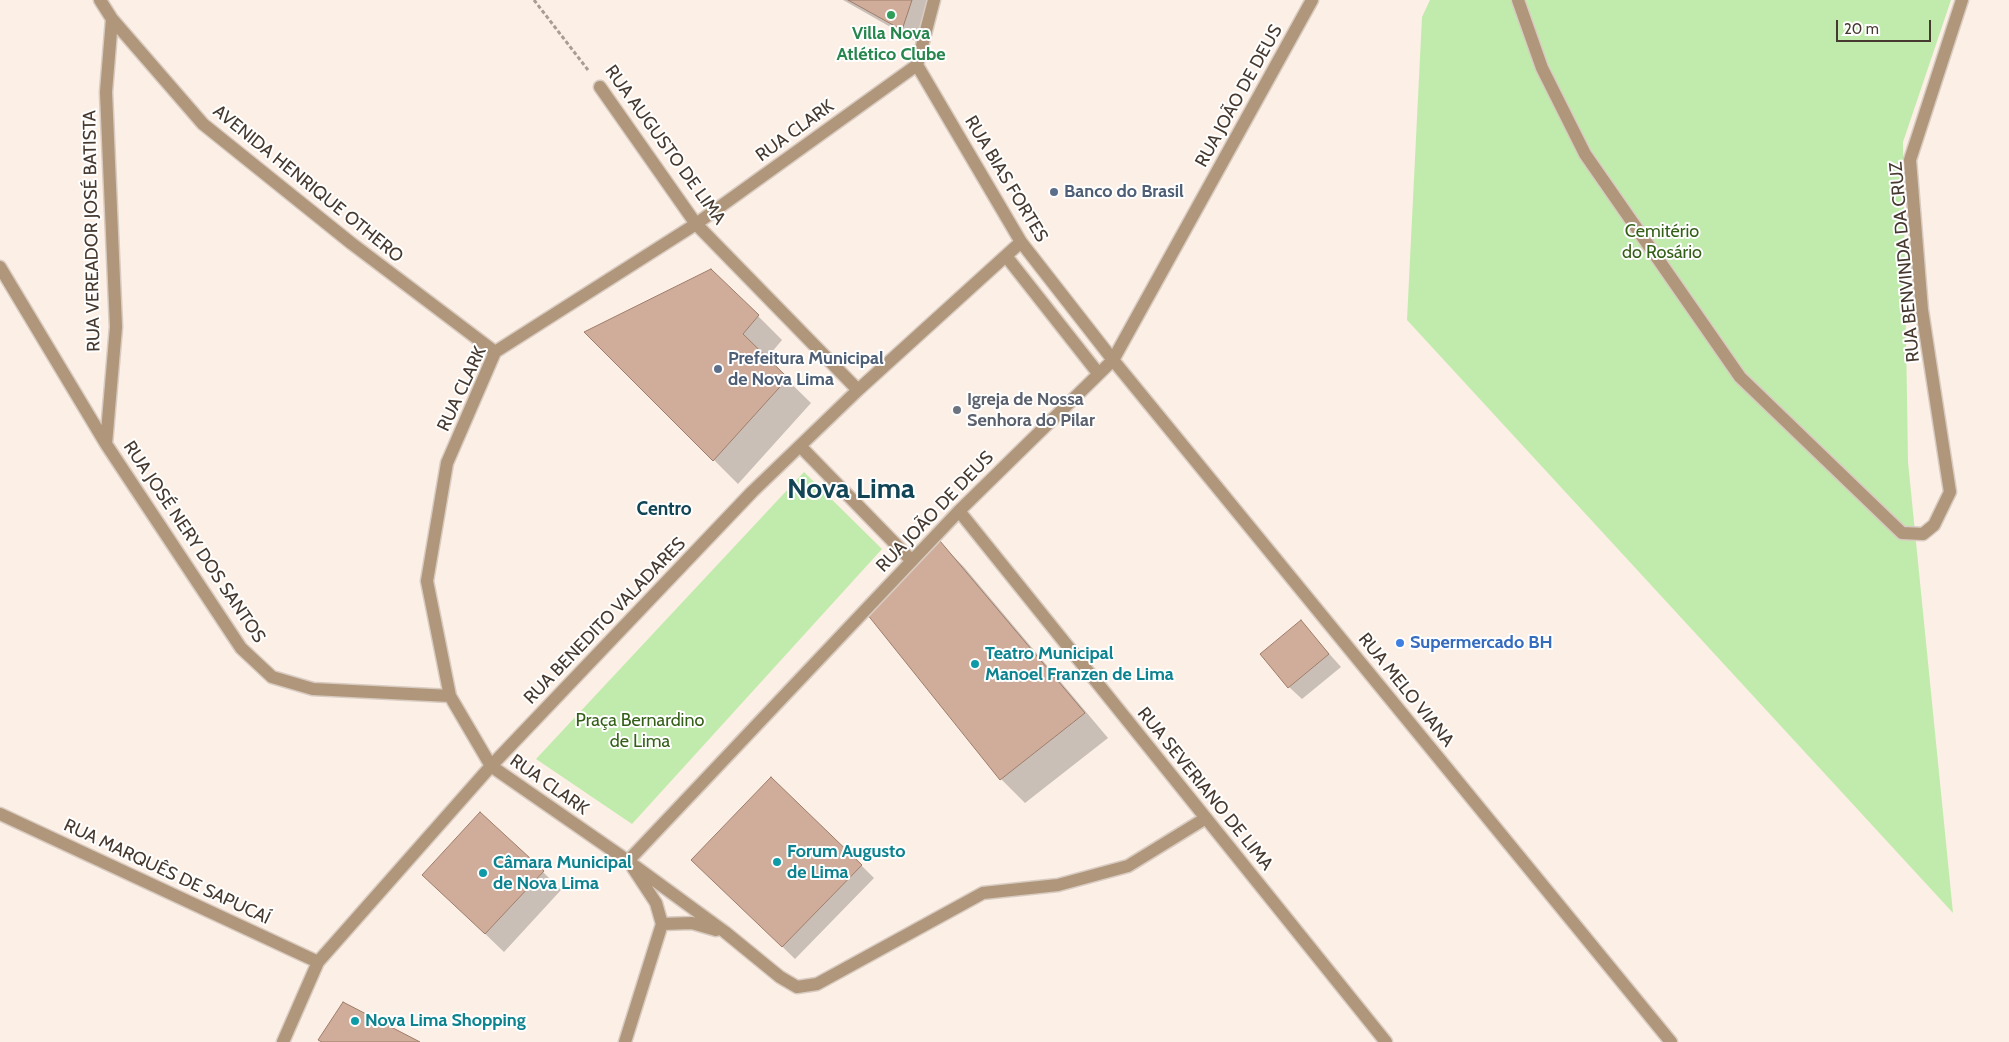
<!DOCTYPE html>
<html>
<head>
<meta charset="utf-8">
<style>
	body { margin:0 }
	#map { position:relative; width:2009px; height:1042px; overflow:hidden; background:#fcefe5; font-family:Cabin,sans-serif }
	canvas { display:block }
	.scale { position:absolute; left:1836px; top:20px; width:95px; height:22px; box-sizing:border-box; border:2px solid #46392f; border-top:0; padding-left:6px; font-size:15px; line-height:18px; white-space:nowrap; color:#46392f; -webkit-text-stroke:4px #fff; paint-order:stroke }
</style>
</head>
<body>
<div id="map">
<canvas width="2009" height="1042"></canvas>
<div class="scale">20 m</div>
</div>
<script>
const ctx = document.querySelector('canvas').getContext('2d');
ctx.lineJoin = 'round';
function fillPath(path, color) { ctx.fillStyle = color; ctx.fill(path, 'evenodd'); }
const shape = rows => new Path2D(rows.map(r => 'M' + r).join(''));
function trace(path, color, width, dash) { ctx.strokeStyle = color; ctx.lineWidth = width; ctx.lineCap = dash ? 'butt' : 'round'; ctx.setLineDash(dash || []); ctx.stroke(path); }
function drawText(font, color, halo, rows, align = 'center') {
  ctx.font = font + ' Cabin,sans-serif'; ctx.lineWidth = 4; ctx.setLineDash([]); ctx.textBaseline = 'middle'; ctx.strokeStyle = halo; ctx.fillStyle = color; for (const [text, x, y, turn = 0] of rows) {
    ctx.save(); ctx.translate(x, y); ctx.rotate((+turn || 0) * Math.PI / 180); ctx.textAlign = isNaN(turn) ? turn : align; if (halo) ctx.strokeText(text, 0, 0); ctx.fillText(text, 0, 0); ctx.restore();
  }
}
fillPath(shape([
	[1430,0,1951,0,1903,142,1908,462,1953,913,1407,320,1422,17],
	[804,472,882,549,632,824,536,759]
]), '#c0ebac');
fillPath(shape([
	[843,0,928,0,915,41],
	[758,316,782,340,766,359,811,403,738,484,586,332],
	[940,543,964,567,1108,738,1025,803,1001,779,869,614],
	[1301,622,1341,667,1302,699,1289,687],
	[693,860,861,865,874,878,795,959],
	[543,872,561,890,504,952,424,875]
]), '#0003');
const building = shape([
	[848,0,912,0,902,30,848,0],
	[711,269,759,315,743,334,788,378,713,461,584,332,711,269],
	[940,541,1085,713,1000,780,867,614,940,541],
	[1301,620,1329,654,1288,688,1260,654,1301,620],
	[771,777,862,865,782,947,691,860,771,777],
	[480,812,544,871,485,934,422,875,480,812],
	[343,1002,420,1042,322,1042,318,1040,343,1002]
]);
fillPath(building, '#d0ad9a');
trace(building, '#9e7d6b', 1);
const minor = shape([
	[100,0,112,19,203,124,351,243,495,352],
	[934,0,917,65,1021,242,1113,360,1671,1042],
	[1518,0,1542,68,1585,154,1740,377,1902,533,1923,534,1934,525,1950,492,1922,310,1910,160,1962,0],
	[917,65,696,224,495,352,447,463,427,581,450,696,491,766,628,861,725,932,780,977,797,987,817,984,983,893,1058,885,1128,866,1206,818],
	[600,87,696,224,858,390],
	[1006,256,1098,373],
	[0,267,106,444,241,648,272,677,313,689,450,696],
	[106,444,116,327,106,92,112,19],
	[800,446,912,561],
	[959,511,1386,1042],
	[0,814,318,962],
	[628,861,959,511,1113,360,1312,0],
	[662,924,692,923,716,930],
	[283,1042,318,962,491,766,752,492,858,390,1021,242],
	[625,1042,662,924,656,903,633,868]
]);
trace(minor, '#d8cbc1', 15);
trace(shape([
	[534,0,588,70]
]), '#a99c92', 3, [4, 2.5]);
trace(minor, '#b0967a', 12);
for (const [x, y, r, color] of [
	[891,15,5,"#2e9e5b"],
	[1054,192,5,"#5c6f8a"],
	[718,369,5,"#5c6f8a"],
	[957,410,5,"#6b7280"],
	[1400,643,5,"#3f7fe0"],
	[975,664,5,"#0f9aa8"],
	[777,862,5,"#0f9aa8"],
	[483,873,5,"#0f9aa8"],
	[355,1021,5,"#0f9aa8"]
]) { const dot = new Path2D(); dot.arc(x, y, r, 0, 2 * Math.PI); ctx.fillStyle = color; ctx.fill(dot); trace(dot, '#fff', 2); }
drawText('bold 18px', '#27864d', '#fff', [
	["Villa Nova",891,34],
	["Atlético Clube",891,55]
]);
drawText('18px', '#46392f', '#fff', [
	["RUA JOÃO DE DEUS",1239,96,-61],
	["RUA CLARK",795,131,-36],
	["RUA AUGUSTO DE LIMA",665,145,54],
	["RUA BIAS FORTES",1006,179,59],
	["AVENIDA HENRIQUE OTHERO",308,184,39],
	["RUA VEREADOR JOSÉ BATISTA",92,231,-91],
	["RUA BENVINDA DA CRUZ",1905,262,-95],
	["RUA CLARK",462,389,-65],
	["RUA JOÃO DE DEUS",935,512,-46],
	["RUA JOSÉ NERY DOS SANTOS",194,542,56],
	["RUA BENEDITO VALADARES",605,621,-46],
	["RUA MELO VIANA",1406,690,51],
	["RUA CLARK",549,785,35],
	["RUA SEVERIANO DE LIMA",1205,789,51],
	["RUA MARQUÊS DE SAPUCAÍ",167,872,25]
]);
drawText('bold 18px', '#4e5e75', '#fff', [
	["Banco do Brasil",1064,192],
	["Prefeitura Municipal",728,359],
	["de Nova Lima",728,380]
], 'left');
drawText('18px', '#345f17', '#fff', [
	["Cemitério",1662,232],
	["do Rosário",1662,253],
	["Praça Bernardino",640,721],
	["de Lima",640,742]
]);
drawText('bold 18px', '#5b616d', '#fff', [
	["Igreja de Nossa",967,400],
	["Senhora do Pilar",967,421]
], 'left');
drawText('bold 18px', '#366cbe', '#fff', [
	["Supermercado BH",1410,643]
], 'left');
drawText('bold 18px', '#0d838f', '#fff', [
	["Teatro Municipal",985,654],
	["Manoel Franzen de Lima",985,675],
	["Forum Augusto",787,852],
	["de Lima",787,873],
	["Câmara Municipal",493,863],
	["de Nova Lima",493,884],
	["Nova Lima Shopping",365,1021]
], 'left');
drawText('bold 19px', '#145', '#fff', [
	["Centro",664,509]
]);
drawText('bold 28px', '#145', '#fff', [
	["Nova Lima",851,490]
]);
</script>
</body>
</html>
